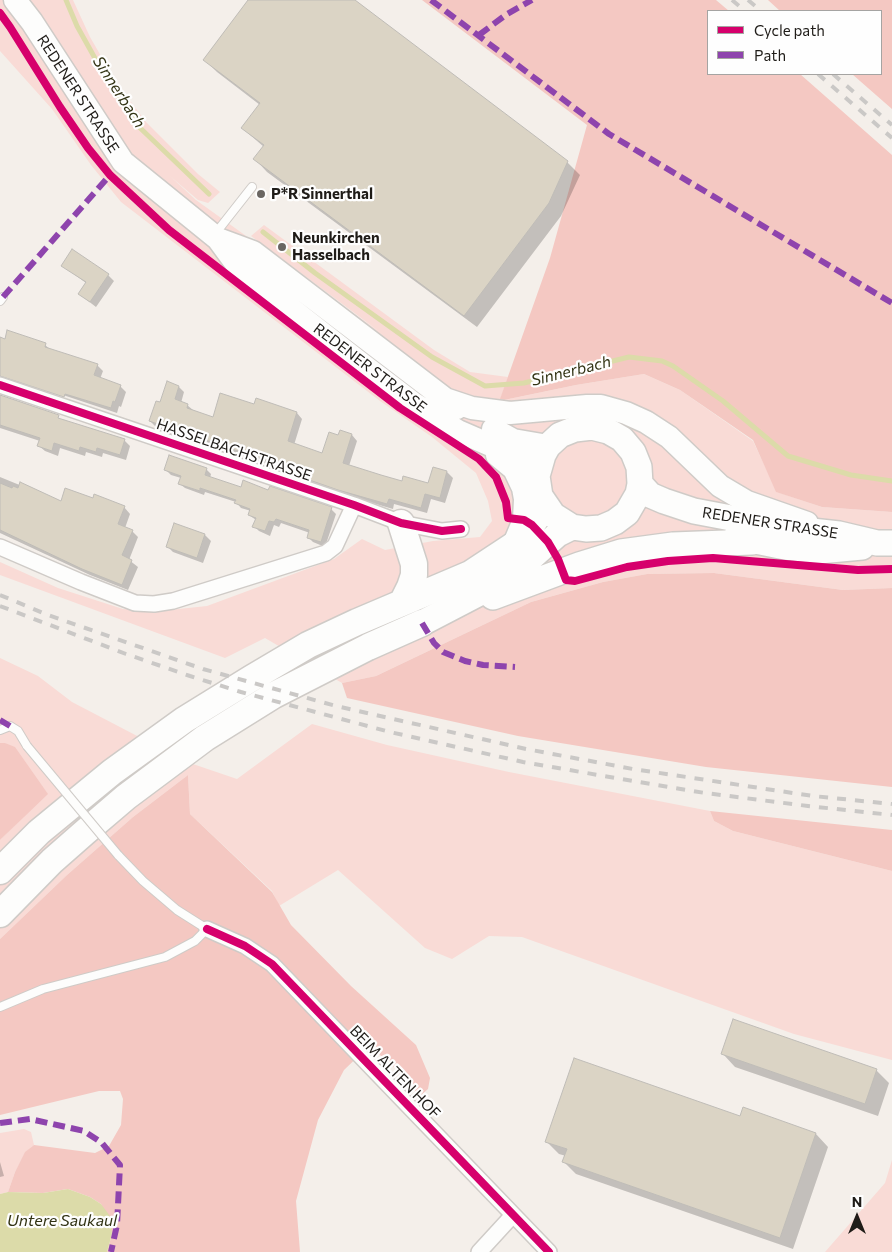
<!DOCTYPE html>
<html>
<head>
<meta charset="utf-8">
<style>
	body { margin:0 }
	#map { position:relative; width:892px; height:1252px; overflow:hidden; background:#f4efea; font-family:Commissioner,sans-serif }
	canvas { display:block }
	.legend { position:absolute; left:707px; top:10px; width:175px; height:65px; box-sizing:border-box; background:#fefefe; border:1px solid #a5a4a2; margin:0; padding:6px 9px; list-style:none; font-size:15px; color:#1f1c18 }
	.legend li { display:flex; align-items:center; gap:10px; height:25px }
	.legend b { width:25px; border:1px solid #a5a4a2 }
	.north { position:absolute; left:832px; top:1192px; width:50px; height:50px; -webkit-text-stroke:4px #fefefe; paint-order:stroke; rotate:0deg; font-size:14px; font-weight:700; line-height:20px; text-align:center; color:#1f1c18 }
	.north::after { content:''; display:block; margin:auto; width:18px; height:22px; background:#1f1c18; clip-path:polygon(50% 0,100% 100%,50% 72%,0 100%) }
</style>
</head>
<body>
<div id="map">
<canvas width="892" height="1252"></canvas>
<ul class="legend">
<li><b style="height:6px;background:#d6006c"></b>Cycle path</li>
<li><b style="height:6px;background:#8e44ad"></b>Path</li>
</ul>
<div class="north">N</div>
</div>
<script>
const ctx = document.querySelector('canvas').getContext('2d');
ctx.lineJoin = 'round';
function fillPath(path, color) { ctx.fillStyle = color; ctx.fill(path, 'evenodd'); }
const shape = rows => new Path2D(rows.map(r => 'M' + r).join(''));
function trace(path, color, width, dash) { ctx.strokeStyle = color; ctx.lineWidth = width; ctx.lineCap = dash ? 'butt' : 'round'; ctx.setLineDash(dash || []); ctx.stroke(path); }
function drawText(font, color, halo, rows, align = 'center') {
  ctx.font = font + ' Commissioner,sans-serif'; ctx.lineWidth = 4.5; ctx.setLineDash([]); ctx.textBaseline = 'middle'; ctx.strokeStyle = halo; ctx.fillStyle = color; for (const [text, x, y, turn = 0] of rows) {
    ctx.save(); ctx.translate(x, y); ctx.rotate((+turn || 0) * Math.PI / 180); ctx.textAlign = isNaN(turn) ? turn : align; if (halo) ctx.strokeText(text, 0, 0); ctx.fillText(text, 0, 0); ctx.restore();
  }
}
fillPath(shape([
	[0,0,73,0,90,37,116,82,146,122,198,174,220,192,208,203,198,200,170,176,196,200,384,335,251,236,264,225,434,350,470,372,508,377,501,398,504,400,576,385,644,374,680,390,753,441,777,492,822,507,892,512,892,588,843,590,714,573,647,574,603,582,531,602,376,676,342,683,265,638,225,658,0,575,0,562,58,588,123,609,169,610,207,606,334,559,362,539,385,550,433,541,480,537,492,521,488,501,476,473,432,437,380,401,121,202,91,165,52,109,0,51],
	[0,658,38,676,72,702,187,762,237,779,312,724,387,745,509,772,710,811,714,821,733,831,892,871,892,1060,794,1034,522,937,489,936,452,959,425,948,338,870,279,906,272,891,190,814,188,775,133,817,67,875,0,939,0,840,47,793,5,743,0,743],
	[24,1129,31,1132,34,1145,25,1153,15,1172,8,1192,0,1194,0,1133],
	[892,1160,892,1252,825,1252,885,1183]
]), '#f9dbd6');
fillPath(shape([
	[422,0,716,0,729,11,708,11,708,74,800,74,892,155,892,512,822,507,776,492,753,440,680,390,644,374,576,385,504,400,500,399,550,258,587,125],
	[768,0,892,0,892,109,852,74,881,74,881,11,780,11],
	[714,573,843,590,892,588,892,787,706,767,518,736,347,698,342,683,376,676,531,602,603,582,647,574],
	[0,743,5,743,15,747,48,794,0,840],
	[188,775,190,814,272,892,291,925,351,986,416,1045,430,1078,428,1089,420,1096,391,1064,369,1046,344,1070,318,1120,296,1201,300,1252,107,1252,112,1234,101,1204,90,1197,68,1189,43,1193,8,1192,15,1172,25,1152,34,1145,95,1153,109,1146,121,1125,123,1099,120,1091,99,1091,0,1115,0,939,67,875,133,817],
	[710,811,892,830,892,871,733,831,714,821]
]), '#f4c8c2');
fillPath(shape([
	[68,1189,90,1197,101,1204,110,1216,112,1234,107,1252,0,1252,0,1194,8,1192,43,1193]
]), '#dcdba9');
fillPath(shape([
	[249,0,353,0,567,162,580,175,561,216,477,327,267,172,255,159,264,147,242,128,260,105,217,72,204,59],
	[63,266,108,275,114,281,96,307,79,294,86,283],
	[0,339,45,345,51,350,97,365,103,371,100,379,120,386,126,392,121,407,119,406,117,413,0,374],
	[179,387,184,392,181,403,187,405,193,410,213,419,255,405,257,400,297,413,302,419,294,445,323,454,339,436,352,435,357,441,349,466,403,482,429,485,447,472,453,478,445,503,431,499,427,513,394,504,393,509,345,495,283,474,277,467,156,427,150,421,161,404],
	[0,400,124,440,130,446,126,460,103,453,102,457,86,452,85,456,60,448,58,456,45,451,39,446,40,441,0,428],
	[206,469,211,474,210,478,241,488,269,491,331,509,336,514,325,547,313,542,308,537,310,533,281,523,279,527,274,525,270,536,259,531,254,526,256,520,249,515,251,511,241,508,236,502,205,492,204,495,185,488,180,484,181,478,171,475,166,470],
	[0,477,61,502,93,500,124,507,130,514,125,528,132,531,138,537,129,560,138,567,128,590,90,575,0,533],
	[205,535,211,541,203,563,173,552,167,546],
	[734,1021,877,1071,889,1083,878,1116,735,1067,723,1054],
	[744,1109,816,1134,828,1147,793,1249,576,1174,564,1162,566,1156,559,1154,546,1141,741,1118],
	[0,1162,4,1176,0,1177]
]), '#0003');
trace(shape([
	[66,0,77,26,106,78,136,124,209,194],
	[263,232,315,273,432,357,485,386,524,383,629,357,662,361,673,366,723,401,788,456,851,475,892,481]
]), '#dcdba9', 5);
const building = shape([
	[248,0,355,0,568,161,549,203,464,316,253,159,264,145,241,128,260,103,203,60,248,0],
	[72,249,109,274,90,302,78,294,86,282,61,266,72,249],
	[7,330,46,343,45,347,98,364,94,375,121,385,115,402,113,401,111,408,65,394,64,397,0,376,0,337,5,339,7,330],
	[167,381,179,386,175,399,188,404,187,408,213,417,220,393,254,404,256,398,297,412,288,441,322,453,329,432,338,435,340,430,352,434,343,463,381,475,402,481,403,476,428,483,433,467,447,471,440,498,425,494,421,508,389,499,387,504,338,490,275,468,277,464,149,421,156,401,160,402,167,381],
	[0,395,59,415,58,418,125,439,120,455,97,448,96,452,80,447,79,451,54,443,52,451,37,446,40,438,0,425,0,395],
	[169,455,207,468,205,475,241,487,243,480,268,490,270,486,332,507,321,542,307,538,309,530,276,519,274,522,269,521,265,531,252,527,256,518,248,515,250,509,234,503,236,500,200,488,200,491,178,484,181,476,164,470,169,455],
	[20,482,61,501,65,488,93,498,94,494,125,506,118,524,133,530,122,555,132,560,122,585,82,569,0,530,0,483,12,488,13,486,18,488,20,482],
	[174,523,205,534,197,558,166,547,174,523],
	[733,1019,877,1069,865,1104,721,1054,733,1019],
	[574,1058,740,1116,743,1107,816,1133,780,1238,562,1162,567,1149,545,1142,574,1058]
]);
fillPath(building, '#dbd4c5');
trace(building, '#bfbcb7', 1);
const service = shape([
	[215,234,252,187],
	[0,301,3,297],
	[0,730,10,726,18,731,27,746],
	[0,1007,43,989,165,957,195,941,207,929,177,910,143,881,118,855]
]);
const minor = shape([
	[0,385,354,505,401,523,442,531,461,529],
	[0,547,81,582,135,603,154,604,173,601,326,553,335,546,354,505],
	[207,929,245,946,272,964,549,1252],
	[479,1252,513,1215]
]);
const secondary = shape([
	[15,0,32,22,123,162,218,239,240,269,359,362,413,403,458,431,518,457,529,465,537,476],
	[218,239,253,252,457,408],
	[445,399,472,408,510,413,587,406,601,406,626,413,646,422,669,437,720,486,747,502,807,523],
	[493,429,513,440,548,446],
	[497,455,514,469,523,488,525,499,524,520,514,544]
]);
const primary = shape([
	[640,484,650,495,664,501,694,511,784,528,839,534,877,543,892,543],
	[736,537,785,547,819,551,862,547],
	[514,545,526,534,537,518,540,496],
	[493,597,579,565,621,552,673,545,752,542],
	[422,623,495,585,524,564,558,534,572,527,586,529,601,528,615,522,627,513,638,494,640,484,639,467,633,452,622,439,608,431,592,427,575,429,560,435,548,446,543,455,537,476,540,496,553,515,572,527]
]);
const trunk = shape([
	[401,523,414,564,414,575,410,587,402,603],
	[0,871,39,832,112,772,184,720,252,678,308,645,357,622,470,574,514,545],
	[0,914,52,861,85,832,126,797,205,738,274,695,368,647,422,623]
]);
trace(service, '#cfcbc7', 10);
trace(minor, '#cfcbc7', 18);
trace(secondary, '#cfcbc7', 25);
trace(primary, '#cfcbc7', 28);
trace(trunk, '#cfcbc7', 29);
trace(service, '#fdfdfc', 8);
trace(minor, '#fdfdfc', 15);
trace(secondary, '#fdfdfc', 22);
trace(primary, '#fdfdfc', 25);
trace(trunk, '#fdfdfc', 26);
trace(shape([
	[732,0,745,11],
	[748,0,761,11],
	[818,74,892,138],
	[833,74,892,125],
	[0,595,48,615,203,669,336,706,526,749,633,769,813,796,892,804],
	[0,606,126,654,190,676,241,692,390,732,523,762,633,781,705,793,808,806,892,815]
]), '#cac8c6', 4, [9, 9]);
const serviceBridge = shape([
	[27,746,118,855]
]);
trace(serviceBridge, '#cfcbc7', 10, []);
trace(serviceBridge, '#fdfdfc', 8);
trace(shape([
	[431,0,609,134,892,303],
	[479,35,507,14,532,0],
	[3,297,110,175],
	[422,623,434,643,443,652,465,661,483,665,515,667],
	[0,720,10,726],
	[0,1123,30,1119,84,1131,102,1143,120,1165,117,1225,111,1252]
]), '#8e44ad', 6, [12, 6]);
trace(shape([
	[0,13,10,27,60,107,88,148,110,175,169,230,300,331,400,408,479,459,496,477,506,502,508,518,524,520,532,525,548,542,558,559,566,580,575,581,627,567,668,561,713,558,858,570,892,569],
	[0,385,354,505,401,523,442,531,461,529],
	[207,929,245,946,272,964,549,1252]
]), '#d6006c', 8);
for (const [x, y, r, color] of [
	[261,194,5,"#6a6662"],
	[282,247,5,"#6a6662"]
]) { const dot = new Path2D(); dot.arc(x, y, r, 0, 2 * Math.PI); ctx.fillStyle = color; ctx.fill(dot); trace(dot, '#fefefe', 2); }
drawText('15px', '#1f1c18', '#fefefe', [
	["REDENER STRASSE",78,94,57],
	["REDENER STRASSE",370,368,37],
	["HASSELBACHSTRASSE",234,450,19],
	["REDENER STRASSE",770,523,9],
	["BEIM ALTEN HOF",395,1072,46]
]);
drawText('bold 15px', '#1f1c18', '#fefefe', [
	["P*R Sinnerthal",271,194],
	["Neunkirchen",292,238],
	["Hasselbach",292,255]
], 'left');
drawText('italic 16px', '#323314', '#fefefe', [
	["Sinnerbach",119,92,57],
	["Sinnerbach",571,371,-14],
	["Untere Saukaul",62,1221]
]);
</script>
</body>
</html>
